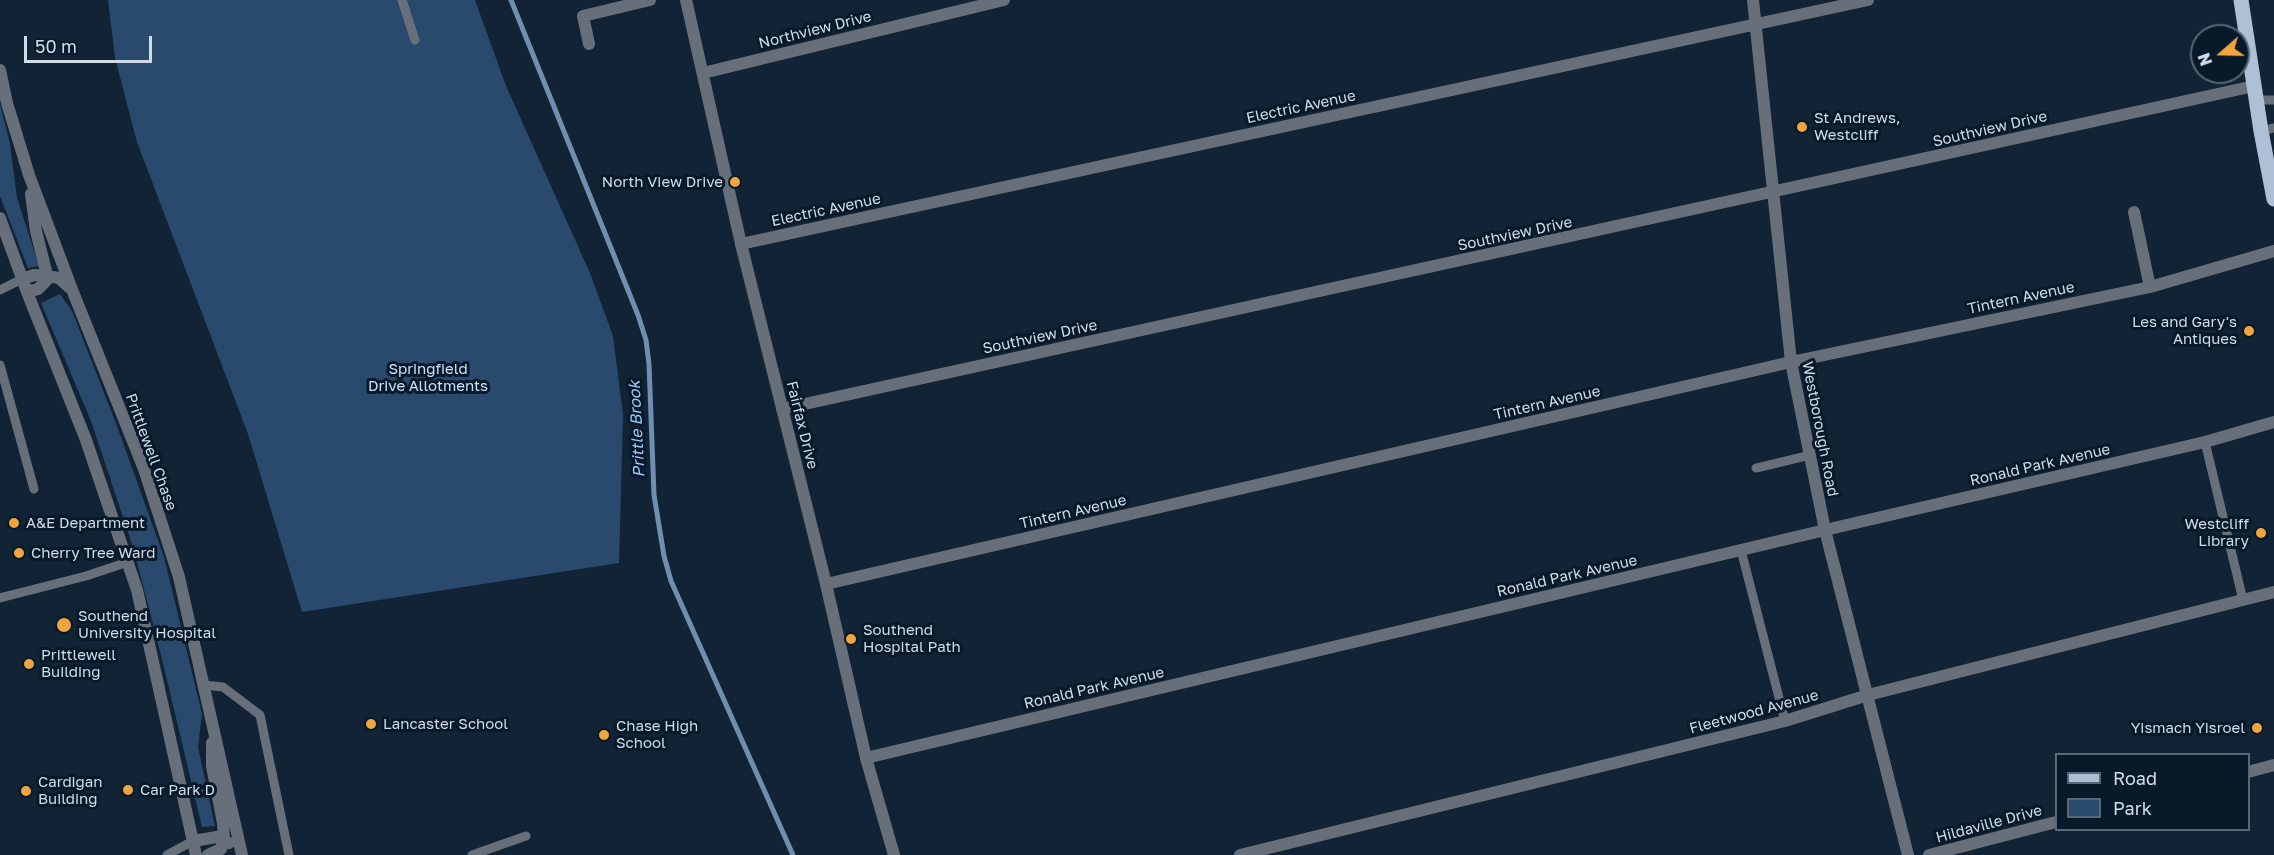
<!DOCTYPE html>
<html>
<head>
<meta charset="utf-8">
<style>
	body { margin:0 }
	#map { position:relative; width:2274px; height:855px; overflow:hidden; background:#122335; font-family:"Golos Text",sans-serif }
	canvas { display:block }
	.legend { position:absolute; left:2055px; top:753px; width:195px; height:78px; box-sizing:border-box; background:#08192a; border:2px solid #586776; margin:0; padding:8px 10px; list-style:none; font-size:18px; color:#d1dce9 }
	.legend li { display:flex; align-items:center; gap:12px; height:30px }
	.legend b { width:30px; border:2px solid #586776 }
	.north { position:absolute; left:2190px; top:24px; width:60px; height:60px; box-sizing:border-box; background:#08192a; border:2px solid #586776; border-radius:50%; rotate:250deg; font-size:16px; font-weight:700; line-height:24px; text-align:center; color:#d1dce9 }
	.north::after { content:''; display:block; margin:auto; width:21px; height:27px; background:#f0a63f; clip-path:polygon(50% 0,100% 100%,50% 72%,0 100%) }
	.scale { position:absolute; left:24px; top:36px; width:128px; height:27px; box-sizing:border-box; border:3px solid #d1dce9; border-top:0; padding-left:8px; font-size:18px; line-height:21px; white-space:nowrap; color:#d1dce9; -webkit-text-stroke:4px #08192a; paint-order:stroke }
</style>
</head>
<body>
<div id="map">
<canvas width="2274" height="855"></canvas>
<ul class="legend">
<li><b style="height:8px;background:#aec0d5"></b>Road</li>
<li><b style="height:16px;background:#294a6c"></b>Park</li>
</ul>
<div class="north">N</div>
<div class="scale">50 m</div>
</div>
<script>
const ctx = document.querySelector('canvas').getContext('2d');
ctx.lineJoin = 'round';
function fillPath(path, color) { ctx.fillStyle = color; ctx.fill(path, 'evenodd'); }
const shape = rows => new Path2D(rows.map(r => 'M' + r).join(''));
function trace(path, color, width, dash) { ctx.strokeStyle = color; ctx.lineWidth = width; ctx.lineCap = dash ? 'butt' : 'round'; ctx.setLineDash(dash || []); ctx.stroke(path); }
function drawText(font, color, halo, rows, align = 'center') {
  ctx.font = font + ' "Golos Text",sans-serif'; ctx.lineWidth = 6; ctx.setLineDash([]); ctx.textBaseline = 'middle'; ctx.strokeStyle = halo; ctx.fillStyle = color; for (const [text, x, y, turn = 0] of rows) {
    ctx.save(); ctx.translate(x, y); ctx.rotate((+turn || 0) * Math.PI / 180); ctx.textAlign = isNaN(turn) ? turn : align; if (halo) ctx.strokeText(text, 0, 0); ctx.fillText(text, 0, 0); ctx.restore();
  }
}
fillPath(shape([
	[108,0,475,0,506,86,590,273,613,336,623,414,619,563,302,612,248,434,137,142,115,58],
	[0,104,10,144,17,198,39,266,28,268,0,196],
	[60,294,72,311,117,426,164,557,202,714,198,747,215,826,202,827,162,659,133,547,91,421,41,303]
]), '#294a6c');
trace(shape([
	[511,0,638,315,646,340,649,364,654,495,664,556,671,581,793,855]
]), '#708eb0', 5);
trace(shape([
	[402,0,415,40],
	[2256,100,2274,100],
	[2261,131,2274,128],
	[0,290,22,279],
	[0,365,34,489],
	[2205,442,2243,600],
	[1756,468,1810,455],
	[1741,550,1785,721],
	[0,598,86,576,128,562],
	[204,685,223,687,260,715,289,855],
	[167,855,193,841],
	[472,855,526,836]
]), '#67707a', 9);
trace(shape([
	[1753,0,1791,362,1825,530,1908,855],
	[589,44,583,16,650,0],
	[703,73,1004,0],
	[2134,212,2150,287],
	[741,244,1868,0],
	[782,409,2254,86],
	[826,584,1791,362,2150,287,2274,251],
	[866,758,1825,530,2205,442,2274,422],
	[2248,772,2274,765],
	[1240,855,1785,721,1868,695,2274,592],
	[1929,855,2056,822]
]), '#67707a', 12);
trace(shape([
	[686,0,741,244,826,584,866,758,894,855],
	[0,70,7,103,29,175,73,292,144,469,179,577,242,855],
	[0,218,27,292,86,440,137,590,196,855],
	[22,279,34,275,46,276,59,278,70,288],
	[27,292,38,289,46,281,46,271,36,231,31,194],
	[193,841,217,837,229,843],
	[208,855,221,849,224,840,223,823,212,766,212,743]
]), '#67707a', 12);
trace(shape([
	[2241,0,2261,131,2274,199]
]), '#aec0d5', 15);
for (const [x, y, r, color] of [
	[1802,127,6,"#f0a63f"],
	[735,182,6,"#f0a63f"],
	[2249,331,6,"#f0a63f"],
	[14,523,6,"#f0a63f"],
	[2261,533,6,"#f0a63f"],
	[19,553,6,"#f0a63f"],
	[64,625,8,"#f0a63f"],
	[851,639,6,"#f0a63f"],
	[29,664,6,"#f0a63f"],
	[371,724,6,"#f0a63f"],
	[2257,728,6,"#f0a63f"],
	[604,735,6,"#f0a63f"],
	[128,790,6,"#f0a63f"],
	[26,791,6,"#f0a63f"]
]) { const dot = new Path2D(); dot.arc(x, y, r, 0, 2 * Math.PI); ctx.fillStyle = color; ctx.fill(dot); trace(dot, '#08192a', 2); }
drawText('15px', '#d1dce9', '#08192a', [
	["Northview Drive",815,30,-14],
	["Electric Avenue",1301,107,-12],
	["Southview Drive",1990,129,-13],
	["Electric Avenue",826,210,-12],
	["Southview Drive",1515,234,-12],
	["Tintern Avenue",2021,298,-12],
	["Southview Drive",1040,337,-12],
	["Tintern Avenue",1547,403,-13],
	["Fairfax Drive",802,425,76],
	["Westborough Road",1820,429,79],
	["Prittlewell Chase",151,452,70],
	["Ronald Park Avenue",2040,465,-13],
	["Tintern Avenue",1073,512,-13],
	["Ronald Park Avenue",1567,576,-13],
	["Ronald Park Avenue",1094,688,-13],
	["Fleetwood Avenue",1754,712,-15],
	["Hildaville Drive",1989,824,-15]
]);
drawText('15px', '#d1dce9', '#08192a', [
	["St Andrews,",1814,118],
	["Westcliff",1814,135],
	["North View Drive",723,182,"right"],
	["Les and Gary's",2237,322,"right"],
	["Antiques",2237,339,"right"],
	["A&E Department",26,523],
	["Westcliff",2249,524,"right"],
	["Library",2249,541,"right"],
	["Cherry Tree Ward",31,553],
	["Southend",78,616],
	["University Hospital",78,633],
	["Southend",863,630],
	["Hospital Path",863,647],
	["Prittlewell",41,655],
	["Building",41,672],
	["Lancaster School",383,724],
	["Chase High",616,726],
	["School",616,743],
	["Yismach Yisroel",2245,728,"right"],
	["Cardigan",38,782],
	["Building",38,799],
	["Car Park D",140,790]
], 'left');
drawText('15px', '#c9e1fb', '#08192a', [
	["Springfield",428,369],
	["Drive Allotments",428,386]
]);
drawText('italic 16px', '#99c7fb', '#08192a', [
	["Prittle Brook",637,429,-93]
]);
</script>
</body>
</html>
